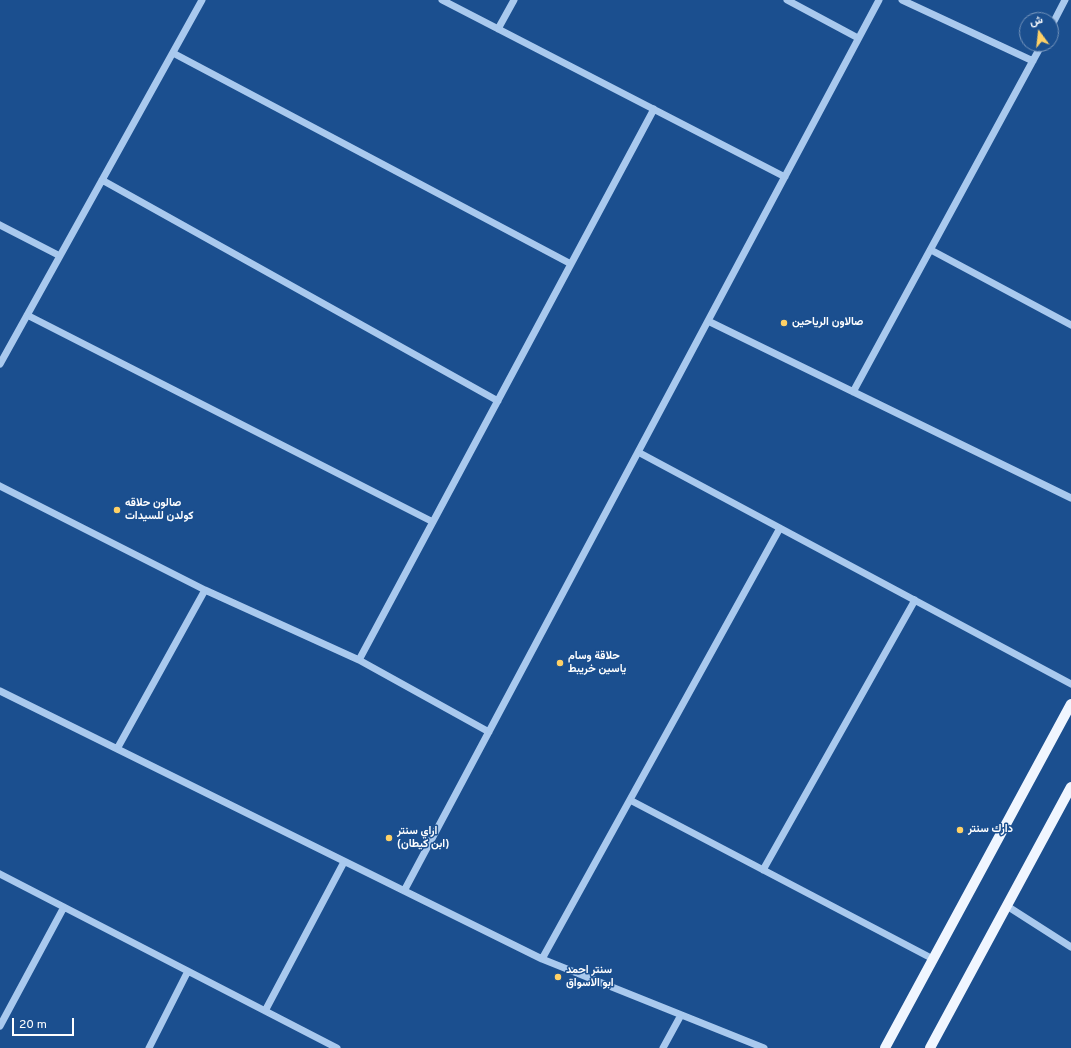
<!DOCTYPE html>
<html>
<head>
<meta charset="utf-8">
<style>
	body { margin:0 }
	#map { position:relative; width:1071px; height:1048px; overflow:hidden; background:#1b4f8f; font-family:Overpass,Vazirmatn,sans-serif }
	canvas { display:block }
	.north { position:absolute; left:1019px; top:12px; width:40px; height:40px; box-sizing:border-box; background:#1b4f8f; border:1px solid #7695bc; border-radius:50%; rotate:345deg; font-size:11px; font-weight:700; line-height:16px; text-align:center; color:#fff }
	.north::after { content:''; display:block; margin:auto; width:14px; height:18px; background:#ffd166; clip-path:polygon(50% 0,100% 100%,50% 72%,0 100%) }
	.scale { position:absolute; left:12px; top:1018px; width:62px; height:18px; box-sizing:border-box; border:2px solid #fff; border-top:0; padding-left:5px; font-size:12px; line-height:14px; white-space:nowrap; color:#fff; -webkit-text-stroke:3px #1b4f8f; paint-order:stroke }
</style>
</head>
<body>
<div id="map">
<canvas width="1071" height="1048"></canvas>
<div class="north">ش</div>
<div class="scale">20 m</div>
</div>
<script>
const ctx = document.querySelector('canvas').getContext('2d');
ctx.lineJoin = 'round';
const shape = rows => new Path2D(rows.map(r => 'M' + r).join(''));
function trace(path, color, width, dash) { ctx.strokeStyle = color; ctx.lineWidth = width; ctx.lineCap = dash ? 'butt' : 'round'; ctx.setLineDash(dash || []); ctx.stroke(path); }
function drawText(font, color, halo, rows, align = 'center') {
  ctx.font = font + ' Overpass,Vazirmatn,sans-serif'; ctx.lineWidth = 3; ctx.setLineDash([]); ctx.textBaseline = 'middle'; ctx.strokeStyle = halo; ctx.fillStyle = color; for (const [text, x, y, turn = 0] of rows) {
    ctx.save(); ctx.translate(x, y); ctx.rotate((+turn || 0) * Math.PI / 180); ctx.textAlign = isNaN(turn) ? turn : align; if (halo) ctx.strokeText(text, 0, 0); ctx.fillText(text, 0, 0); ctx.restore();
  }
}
trace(shape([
	[442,0,785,177],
	[787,0,858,38],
	[902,0,1033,61],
	[1051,27,1065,0],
	[498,29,514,0],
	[173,53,571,264],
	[102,180,498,401],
	[0,225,60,256],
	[931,250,1071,325],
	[27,315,433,522],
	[708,321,1071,498],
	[0,364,202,0],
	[853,392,1042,44],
	[638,452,1071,684],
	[0,486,205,590,359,660,489,732],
	[359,660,654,109],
	[0,691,542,959,764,1048],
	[117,749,205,590],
	[630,800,933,959],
	[763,870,915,600],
	[0,874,337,1048],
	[404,891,879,0],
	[1007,906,1071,947],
	[542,959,780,528],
	[265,1011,344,862],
	[0,1026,64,907],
	[149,1048,188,971],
	[663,1048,681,1015]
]), '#a9c9ee', 7);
trace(shape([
	[885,1048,1071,704],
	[930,1048,1071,787]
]), '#f0f6ff', 10);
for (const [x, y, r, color] of [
	[784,323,4,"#ffd166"],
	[117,510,4,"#ffd166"],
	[560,663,4,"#ffd166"],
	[960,830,4,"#ffd166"],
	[389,838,4,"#ffd166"],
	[558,977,4,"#ffd166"]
]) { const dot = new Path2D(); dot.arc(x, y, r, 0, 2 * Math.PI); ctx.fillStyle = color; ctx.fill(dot); trace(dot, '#1b4f8f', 1.5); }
drawText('bold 11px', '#fff', '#1b4f8f', [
	["صالاون الرياحين",792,323],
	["صالون حلاقه",125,504],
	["كولدن للسيدات",125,517],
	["حلاقة وسام",568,657],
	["ياسين خريبط",568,670],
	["دارك سنتر",968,830],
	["اراي سنتر",397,832],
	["(ابن كيطان)",397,845],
	["سنتر احمد",566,971],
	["ابو الاسواق",566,984]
], 'left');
</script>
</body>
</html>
